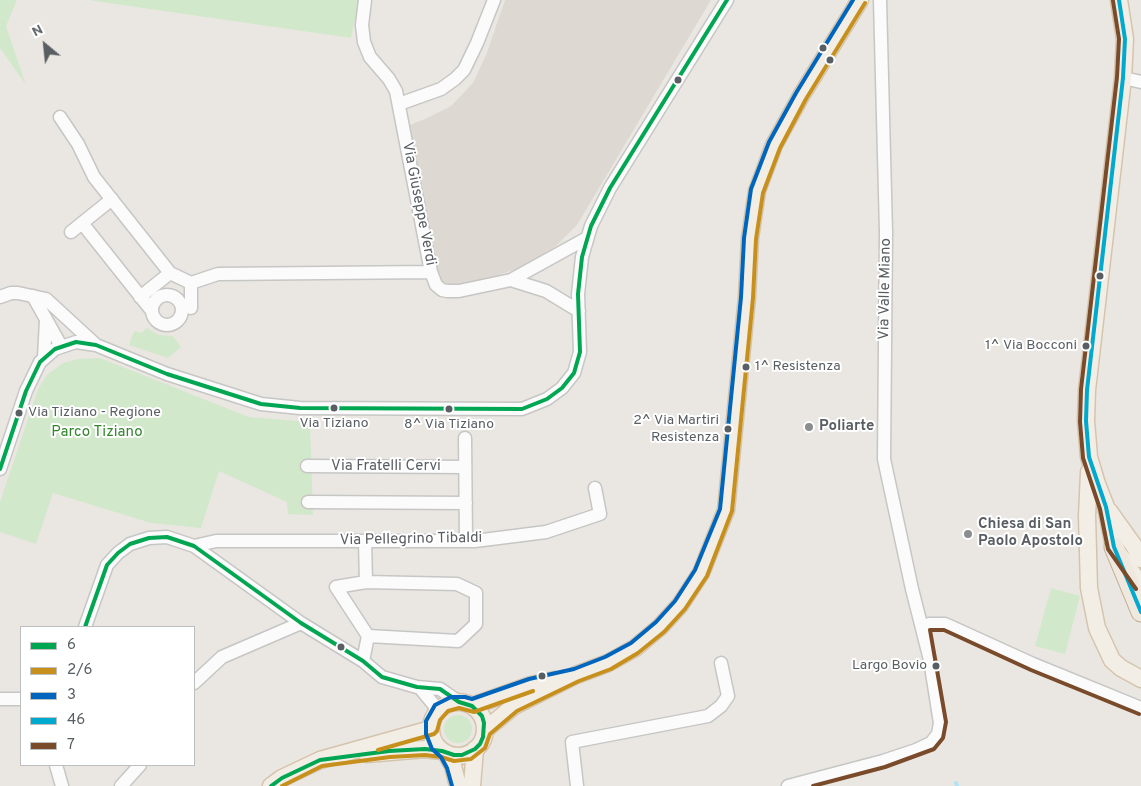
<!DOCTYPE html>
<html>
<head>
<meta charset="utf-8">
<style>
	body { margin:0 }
	#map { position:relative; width:1141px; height:786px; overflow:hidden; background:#eae7e2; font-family:Overpass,sans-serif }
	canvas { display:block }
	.legend { position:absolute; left:20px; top:626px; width:175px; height:140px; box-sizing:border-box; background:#fff; border:1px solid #bcbfc0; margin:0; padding:6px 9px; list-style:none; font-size:15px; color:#585e62 }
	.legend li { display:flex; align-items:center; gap:10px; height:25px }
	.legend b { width:25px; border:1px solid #bcbfc0 }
	.north { position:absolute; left:20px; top:20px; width:50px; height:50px; -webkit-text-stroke:4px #fff; paint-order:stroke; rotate:332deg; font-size:14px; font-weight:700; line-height:20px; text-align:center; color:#585e62 }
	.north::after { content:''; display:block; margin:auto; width:18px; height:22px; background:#585e62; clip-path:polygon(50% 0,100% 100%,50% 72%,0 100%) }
</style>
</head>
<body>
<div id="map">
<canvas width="1141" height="786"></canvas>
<ul class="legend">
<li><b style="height:6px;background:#00a651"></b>6</li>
<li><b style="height:6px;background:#c7901d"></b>2/6</li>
<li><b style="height:6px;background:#0065bd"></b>3</li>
<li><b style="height:6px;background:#00a9ce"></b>46</li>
<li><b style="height:6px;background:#7a4b2a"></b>7</li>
</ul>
<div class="north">N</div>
</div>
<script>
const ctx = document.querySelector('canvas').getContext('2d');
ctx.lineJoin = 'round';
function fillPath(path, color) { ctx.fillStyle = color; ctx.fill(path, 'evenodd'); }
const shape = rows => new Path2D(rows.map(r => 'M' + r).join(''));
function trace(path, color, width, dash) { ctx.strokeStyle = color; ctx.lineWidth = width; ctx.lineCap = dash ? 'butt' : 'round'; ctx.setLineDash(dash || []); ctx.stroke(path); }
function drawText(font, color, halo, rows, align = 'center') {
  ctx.font = font + ' Overpass,sans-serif'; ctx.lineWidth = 4; ctx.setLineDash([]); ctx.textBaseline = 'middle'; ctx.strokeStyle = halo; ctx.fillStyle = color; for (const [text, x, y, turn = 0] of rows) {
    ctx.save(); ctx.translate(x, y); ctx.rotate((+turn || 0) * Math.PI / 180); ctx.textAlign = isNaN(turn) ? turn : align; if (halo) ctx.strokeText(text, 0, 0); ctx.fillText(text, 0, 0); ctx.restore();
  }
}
fillPath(shape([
	[505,0,711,0,577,225,556,246,525,266,487,279,454,287,439,285,405,127,427,118,451,106,473,83,486,55]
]), '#ddd9d2');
fillPath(shape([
	[0,0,17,0,6,26,26,85,0,48],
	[88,0,359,0,351,38],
	[147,328,159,335,173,336,181,347,168,358,129,345,134,331,141,333],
	[100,358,249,417,310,422,313,515,288,514,287,502,219,471,201,528,151,523,53,493,36,544,0,532,0,502,38,389,47,375,63,363,77,359],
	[1051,588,1080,596,1065,654,1035,646],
	'444 729a14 14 0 1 1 28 0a14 14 0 1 1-28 0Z'
]), '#d2e8cb');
trace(shape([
	[956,783,957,786]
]), '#b4e3f6', 4);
const minor = shape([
	[365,0,362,25,364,42,370,57,389,79,396,91,431,272,436,285,442,290,447,291,459,291,511,280,587,238],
	[1123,78,1141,82],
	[399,104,441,89,455,79,464,70,477,43,494,0],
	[60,117,78,144,94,177,170,273,191,283,218,274,431,272],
	[82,223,152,311],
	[71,232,112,199],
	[511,280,546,291,579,311],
	'152 310a15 15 0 1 1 30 0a15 15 0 1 1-30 0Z',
	[33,296,61,346],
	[0,297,11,293,18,293,46,299,96,345],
	[140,297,170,273],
	[191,308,191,283],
	[44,358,46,320],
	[465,438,466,541],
	[307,466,465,467],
	[0,469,26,391,40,362,55,349,76,342,96,345,167,374,261,404,300,408,522,409,547,399,562,388,574,373,580,352,578,294,582,257,591,226,610,188,727,0],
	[308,502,466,503],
	[365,541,366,582],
	[194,546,216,541,475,541,546,532,600,514,595,488],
	[85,627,107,565,118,553,130,544,149,538,167,537,194,546,301,623,363,661,382,677,417,687,440,689,459,702],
	[922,627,929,624,945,624,1033,664,1141,708],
	[363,661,368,636,336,587,366,582,457,584,476,593,476,624,458,641,368,636],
	[194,683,222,657,301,623],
	[420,688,434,705,437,713],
	[0,699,21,699],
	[56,765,62,786],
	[121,786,140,765],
	[577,786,572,742,708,716,721,706,728,696,721,663],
	[788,786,883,761,916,750,931,743,938,734,940,723,930,660,912,589,884,459,886,232,880,0]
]);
const major = shape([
	[1119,0,1125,39,1123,78,1087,390,1086,421,1089,457,1097,484,1106,507,1114,547,1141,585],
	[1089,472,1087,516,1089,588,1097,628,1112,660,1121,668,1141,679],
	[1109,511,1134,546,1141,559],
	'431 729a27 27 0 1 1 54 0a27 27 0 1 1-54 0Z',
	[472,706,531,685,555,680],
	[485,730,514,706,576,675,608,663,635,648,660,627,680,605,701,573,726,510,747,297,750,238,757,191,774,145,801,96,860,0],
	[446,753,453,766,458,786],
	[367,754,425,749,442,751],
	[271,786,282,778,320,760,431,729],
	[472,786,475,749]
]);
const highway = shape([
	[1114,547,1141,612]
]);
trace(minor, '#c6c6c5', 15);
trace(major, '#d5c4ad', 19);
trace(highway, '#c1ac90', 21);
trace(minor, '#fcfbfb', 12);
trace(major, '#f2eee5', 16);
trace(highway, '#eee8df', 19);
trace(shape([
	[0,469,26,391,40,362,55,349,76,342,96,345,167,374,261,404,300,408,522,409,547,399,562,388,574,373,580,352,578,294,582,257,591,226,610,188,727,0],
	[85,627,107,565,118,553,130,544,149,538,167,537,194,546,301,623,363,661,382,677,417,687,440,689,459,702,472,706,482,716,484,723,483,737,480,744,475,749,462,755,454,755,442,751,425,749,389,751,320,760,282,778,271,786]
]), '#00a651', 4);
trace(shape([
	[378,750,434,734,437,731,440,720,448,711,459,708,474,712,533,691],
	[282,786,322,766,390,757,425,755,441,757,454,761,471,759,485,748,490,734,517,711,579,681,611,669,638,653,664,632,685,609,707,576,732,511,753,298,756,239,763,193,780,148,806,99,865,3]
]), '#c7901d', 4);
trace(shape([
	[452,786,447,768,441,757,432,749,426,734,426,721,435,705,451,697,465,697,472,699,529,679,574,669,605,657,631,643,656,622,675,601,695,570,720,509,741,297,744,238,751,189,769,142,796,93,853,0]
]), '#0065bd', 4);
trace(shape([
	[1119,0,1125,39,1123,78,1087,390,1086,421,1089,457,1106,507,1114,547,1141,612]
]), '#00a9ce', 4);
trace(shape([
	[1113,1,1119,39,1117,77,1081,389,1080,422,1083,458,1100,509,1108,549,1136,589],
	[813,786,885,767,934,749,943,738,946,722,930,630,944,630,1031,670,1139,714]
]), '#7a4b2a', 4);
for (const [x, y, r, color] of [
	[823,48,4.5,"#585e62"],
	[830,60,4.5,"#585e62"],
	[678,80,4.5,"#585e62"],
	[1100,276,4.5,"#585e62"],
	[1086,346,4.5,"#585e62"],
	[746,367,4.5,"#585e62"],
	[334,408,4.5,"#585e62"],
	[449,409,4.5,"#585e62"],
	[19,413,4.5,"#585e62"],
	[809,427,5,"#8b8e8f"],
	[728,429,4.5,"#585e62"],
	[968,534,5,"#8b8e8f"],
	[341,647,4.5,"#585e62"],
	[936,666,4.5,"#585e62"],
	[542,676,4.5,"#585e62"]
]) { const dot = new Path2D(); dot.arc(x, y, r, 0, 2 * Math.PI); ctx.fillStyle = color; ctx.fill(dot); trace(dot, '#fff', 2); }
drawText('14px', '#585e62', '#fff', [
	["1^ Via Bocconi",1077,346],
	["1^ Resistenza",755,367,"left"],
	["Via Tiziano - Regione",28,413,"left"],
	["2^ Via Martiri",719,421],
	["Resistenza",719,438],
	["Via Tiziano",334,424,"center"],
	["8^ Via Tiziano",449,425,"center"],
	["Largo Bovio",927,666]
], 'right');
drawText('15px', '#585e62', '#fff', [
	["Via Giuseppe Verdi",418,204,79],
	["Via Valle Miano",886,289,-89],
	["Via Fratelli Cervi",386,467],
	["Via Pellegrino Tibaldi",411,540,-1]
]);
drawText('bold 15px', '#585e62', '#fff', [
	["Poliarte",819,427],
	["Chiesa di San",978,525],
	["Paolo Apostolo",978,542]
], 'left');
drawText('15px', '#33862c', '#fff', [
	["Parco Tiziano",97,433]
]);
</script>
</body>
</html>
